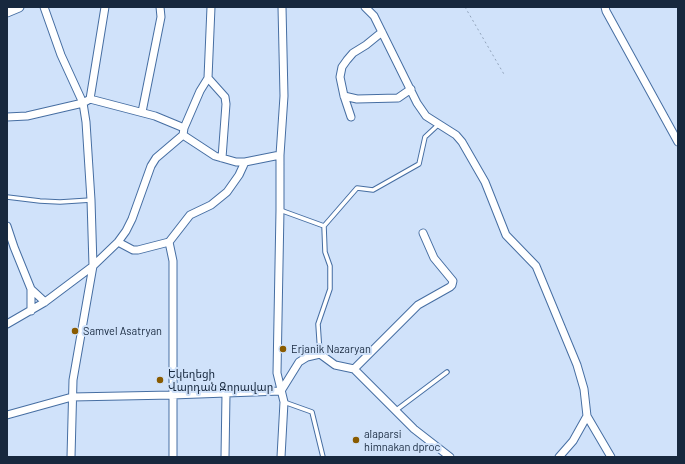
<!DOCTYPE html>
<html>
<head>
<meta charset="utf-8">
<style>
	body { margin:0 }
	#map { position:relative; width:685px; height:464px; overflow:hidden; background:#d0e2fa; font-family:Barlow,sans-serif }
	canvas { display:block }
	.frame { position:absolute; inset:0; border:8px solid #17283e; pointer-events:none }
</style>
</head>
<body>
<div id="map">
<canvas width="685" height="464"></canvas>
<div class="frame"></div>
</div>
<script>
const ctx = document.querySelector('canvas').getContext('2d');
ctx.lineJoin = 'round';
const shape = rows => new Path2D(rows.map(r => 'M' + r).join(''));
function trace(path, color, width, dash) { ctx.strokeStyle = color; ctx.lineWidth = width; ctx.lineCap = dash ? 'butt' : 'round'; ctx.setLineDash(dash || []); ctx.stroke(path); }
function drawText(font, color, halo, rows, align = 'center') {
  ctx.font = font + ' Barlow,"Noto Sans Armenian",sans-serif'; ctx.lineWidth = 4; ctx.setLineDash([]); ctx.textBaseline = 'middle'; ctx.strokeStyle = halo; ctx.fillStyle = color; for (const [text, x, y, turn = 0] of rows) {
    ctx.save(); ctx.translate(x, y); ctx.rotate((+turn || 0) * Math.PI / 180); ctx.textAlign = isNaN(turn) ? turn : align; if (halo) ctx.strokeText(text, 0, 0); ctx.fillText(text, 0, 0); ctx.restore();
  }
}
const lane = shape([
	[7,197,40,201,60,202,91,200],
	[280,210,324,226],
	[320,354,318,324,330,289,330,266,325,252,324,226,357,188,373,190,419,164,425,137,439,124],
	[284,402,312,412,323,457],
	[395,411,447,372]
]);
const street = shape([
	[44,7,61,55,83,103,86,122,91,200,93,266,73,380,71,457],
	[365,7,374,16,417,103,426,116,456,135,462,142,485,182,506,235,536,266,577,365,584,389,587,416,611,457],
	[605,7,606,11,678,142],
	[208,78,225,97,226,104,222,158],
	[344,96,357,99,398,98,411,89],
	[90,99,155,116,184,128],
	[142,112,161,17,160,7],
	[7,117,27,116,83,103,90,99,105,7],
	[351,117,344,96,340,77,342,67,347,60,353,53,366,45,382,32],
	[183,135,215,156,236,162,245,162],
	[7,226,14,247,31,289,45,302],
	[118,242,133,250,138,250,169,242,190,215,211,205,227,192,239,175,245,162,280,155],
	[169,242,173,261,173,457],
	[31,311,31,289],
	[7,324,45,302,93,266,118,242,126,231,132,219,151,166,156,158,183,135,184,128,200,91,208,78,211,7],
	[354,369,418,305,450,287,452,285,453,281,434,258,423,233],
	[7,415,72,397,172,395,281,391,299,362,307,357,320,354,335,365,354,369,414,429,450,457],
	[225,457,226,394],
	[281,457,284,402,277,373,280,210,280,155,284,96,282,7],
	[559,457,573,441,587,416]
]);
const secondary = shape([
	[7,12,19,7]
]);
trace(lane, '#466ea2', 5.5);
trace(street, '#466ea2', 9);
trace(secondary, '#466ea2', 11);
trace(shape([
	[465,7,505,76]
]), '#92a4bb', 1, [2, 3]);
trace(lane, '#fff', 3.5);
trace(street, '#fff', 7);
trace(secondary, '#fff', 9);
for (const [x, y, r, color] of [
	[75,331,4,"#895b00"],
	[283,349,4,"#895b00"],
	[160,380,4,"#895b00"],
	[356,440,4,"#895b00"]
]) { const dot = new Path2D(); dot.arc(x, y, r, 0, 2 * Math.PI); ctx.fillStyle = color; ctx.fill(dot); trace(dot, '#d0e2fa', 1.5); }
drawText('11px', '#17283e', '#d0e2fa', [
	["Samvel Asatryan",83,331],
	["Erjanik Nazaryan",291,349],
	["Եկեղեցի",168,374],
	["Վարդան Զորավար",168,387],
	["alaparsi",364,434],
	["himnakan dproc",364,447]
], 'left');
</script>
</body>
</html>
